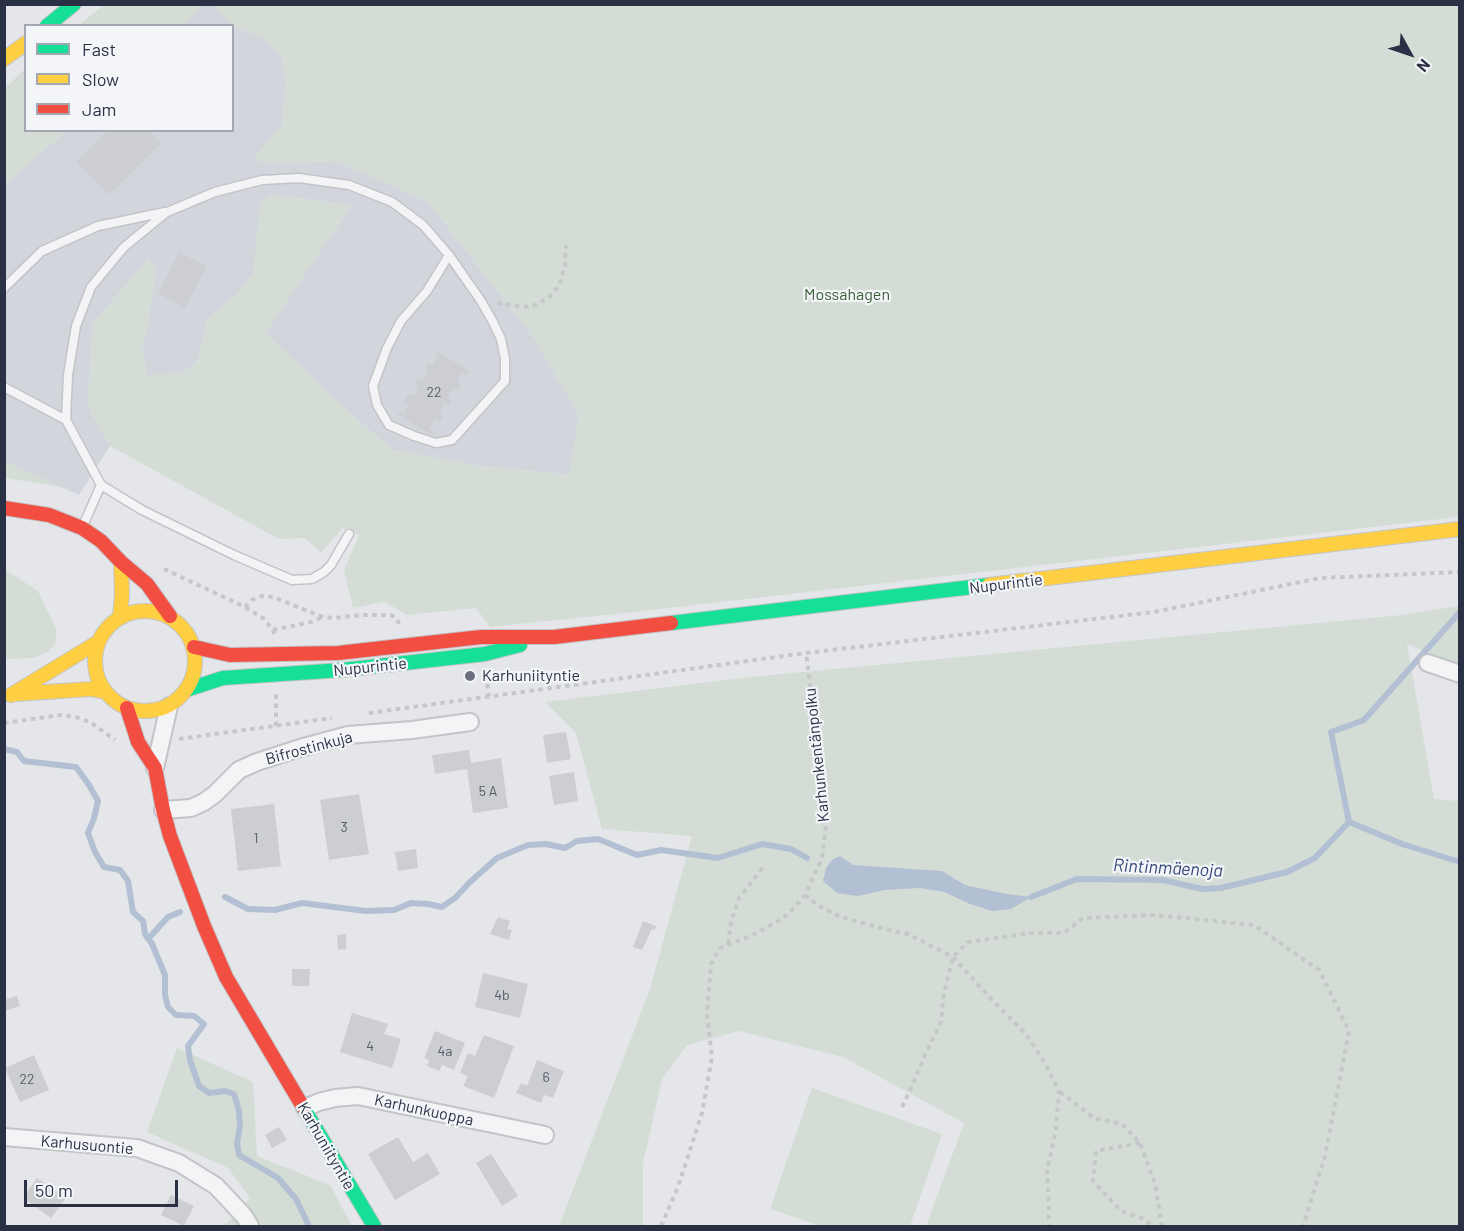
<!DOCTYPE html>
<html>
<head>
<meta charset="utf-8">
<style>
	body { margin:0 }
	#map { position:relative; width:1464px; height:1231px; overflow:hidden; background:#e5e6e9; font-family:Barlow,sans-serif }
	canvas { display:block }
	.frame { position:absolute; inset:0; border:6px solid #2b3144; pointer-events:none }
	.legend { position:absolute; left:24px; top:24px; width:210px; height:108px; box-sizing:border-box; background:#f3f5f9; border:2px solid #a3a7b1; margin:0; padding:8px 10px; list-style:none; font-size:18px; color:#2b3144 }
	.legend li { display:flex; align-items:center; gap:12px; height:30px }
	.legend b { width:30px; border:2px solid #a3a7b1 }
	.north { position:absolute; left:1380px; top:24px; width:60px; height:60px; -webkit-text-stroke:4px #f3f5f9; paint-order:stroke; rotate:130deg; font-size:16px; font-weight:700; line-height:24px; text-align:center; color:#2b3144 }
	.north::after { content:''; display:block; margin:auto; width:21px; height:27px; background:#2b3144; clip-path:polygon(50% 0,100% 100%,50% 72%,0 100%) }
	.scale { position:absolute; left:24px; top:1180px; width:154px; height:27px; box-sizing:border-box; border:3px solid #2b3144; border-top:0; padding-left:8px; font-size:18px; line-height:21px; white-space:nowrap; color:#2b3144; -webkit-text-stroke:4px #f3f5f9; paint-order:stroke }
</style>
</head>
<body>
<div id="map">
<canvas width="1464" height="1231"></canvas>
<div class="frame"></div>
<ul class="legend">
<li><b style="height:8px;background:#16e098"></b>Fast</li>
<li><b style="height:8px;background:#ffcf43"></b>Slow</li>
<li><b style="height:8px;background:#f24e42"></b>Jam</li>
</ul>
<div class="north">N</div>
<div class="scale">50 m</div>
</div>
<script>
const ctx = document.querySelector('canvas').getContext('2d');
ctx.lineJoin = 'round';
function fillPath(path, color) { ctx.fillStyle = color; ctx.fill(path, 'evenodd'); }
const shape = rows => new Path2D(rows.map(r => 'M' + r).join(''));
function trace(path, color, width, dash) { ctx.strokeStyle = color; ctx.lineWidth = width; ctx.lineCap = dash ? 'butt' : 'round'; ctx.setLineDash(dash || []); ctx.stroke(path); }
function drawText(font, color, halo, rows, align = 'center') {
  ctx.font = font + ' Barlow,sans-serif'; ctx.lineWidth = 4.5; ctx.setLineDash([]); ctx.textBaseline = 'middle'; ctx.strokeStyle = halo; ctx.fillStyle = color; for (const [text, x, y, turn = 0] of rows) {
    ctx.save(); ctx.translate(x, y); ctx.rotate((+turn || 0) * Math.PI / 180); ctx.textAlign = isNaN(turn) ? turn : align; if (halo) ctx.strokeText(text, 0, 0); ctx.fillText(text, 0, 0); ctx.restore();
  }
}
fillPath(shape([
	[206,4,214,5,232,25,183,25],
	[232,26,261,36,283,59,286,86,282,125,254,159,269,164,336,161,428,202,534,338,579,415,570,475,480,466,392,450,339,403,264,333,352,205,272,195,253,273,236,296,208,318,198,360,183,373,147,376,142,349,148,325,149,259,93,323,88,407,110,446,79,495,5,462,4,185,66,131,232,130]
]), '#d3d5dc');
fillPath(shape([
	[104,5,104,4,206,5,183,25,79,25],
	[214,5,1459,5,1459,517,634,612,490,627,476,608,407,615,385,602,353,608,344,570,359,535,343,528,321,553,305,538,279,539,110,446,88,407,93,323,149,259,156,271,148,325,142,349,147,375,183,373,198,360,208,318,236,296,253,273,260,203,272,195,352,205,265,333,339,403,392,450,480,466,569,475,579,415,534,338,428,202,336,161,269,164,254,159,282,125,286,86,283,59,261,36,231,25],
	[25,69,26,130,66,131,5,185,5,88],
	[4,462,5,462,61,487,5,478],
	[4,569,38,591,57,631,55,644,48,652,33,658,5,659],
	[1459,606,1459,664,1407,644,1434,799,1459,801,1459,1226,926,1226,964,1123,843,1057,739,1031,687,1045,662,1079,643,1163,643,1226,559,1226,650,989,692,836,602,829,576,733,545,702,750,677,1402,615],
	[177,1048,253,1082,257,1156,330,1185,352,1226,224,1226,250,1198,228,1168,147,1132],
	[812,1088,942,1134,910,1226,820,1226,770,1209]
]), '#d4ddd5');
fillPath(shape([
	[840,856,853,865,942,871,965,885,1007,894,1031,897,1011,909,992,911,970,904,944,892,920,888,885,890,857,896,837,893,823,881,826,868,833,859]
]), '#b3c0d4');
trace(shape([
	[4,749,17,752,24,761,76,767,89,785,98,801,94,818,88,833,95,852,104,867,120,870,128,881,133,912,143,921,145,934,152,944,165,975,165,995,168,1007,176,1015,194,1016,204,1024,188,1046,190,1060,199,1086,209,1093,225,1091,234,1094,239,1111,240,1126,237,1144,239,1155,278,1178,296,1199,309,1226],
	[1349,822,1331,732,1364,720,1460,612],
	[1349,822,1402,844,1460,862],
	[225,897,248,909,275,910,302,903,366,911,394,910,411,903,428,904,442,907,455,898,470,882,497,858,528,845,546,844,565,848,577,841,598,839,637,855,661,850,718,858,762,844,791,849,807,858],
	[1031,897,1077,879,1163,880,1202,889,1221,888,1287,872,1315,858,1349,822],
	[148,939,168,917,180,912]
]), '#b3c0d4', 6);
fillPath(shape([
	[108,130,149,130,161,143,109,195,76,162],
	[179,252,207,266,185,308,158,294],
	[435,350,470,371,467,375,462,372,457,382,461,385,458,391,454,388,447,398,452,401,449,406,444,403,439,413,443,416,439,422,435,419,429,429,433,432,431,435,397,414,399,412,403,414,409,404,404,402,409,393,414,396,419,386,415,384,418,378,423,381,429,370,425,368,428,362,433,365,438,355,434,352],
	[566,732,571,759,547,763,543,735],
	[469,750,471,763,501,758,508,808,473,813,467,769,435,774,432,755],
	[574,772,578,801,554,805,549,776],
	[359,794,369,854,329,860,320,800],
	[274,804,281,866,238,871,231,809],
	[416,849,418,868,398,871,395,852],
	[498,917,510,921,507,929,512,930,509,940,490,934],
	[643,921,656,926,655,930,652,929,642,950,633,947],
	[346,934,346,949,338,950,337,935],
	[292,969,310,969,309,986,292,986],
	[483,973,528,984,520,1018,475,1007],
	[17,996,20,1006,4,1011,4,1000],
	[352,1013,388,1024,384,1034,401,1039,392,1068,340,1052],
	[435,1031,465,1043,454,1070,442,1065,439,1071,427,1066,429,1060,424,1058],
	[484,1035,514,1046,494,1098,463,1086,468,1076,460,1073,468,1053,475,1056],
	[34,1055,49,1090,20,1102,5,1068],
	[537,1060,564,1071,553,1098,544,1095,541,1103,516,1093,521,1083,527,1086],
	[279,1127,287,1140,272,1148,265,1135],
	[398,1137,413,1162,428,1153,440,1174,395,1200,368,1154],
	[491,1154,518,1196,502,1206,476,1163],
	[37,1178,66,1198,51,1218,23,1198],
	[171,1195,194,1206,184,1226,161,1215]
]), '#cdced2');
const lane = shape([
	[4,288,42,251,98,226,165,212],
	[4,387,66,420],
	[101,485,142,510,234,555,292,580,312,579,324,572,331,565,349,534],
	[82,528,101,485,66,420,68,375,76,326,91,287,124,247,167,212,215,192,262,180,299,178,349,185,392,202,423,225,449,255,481,301,492,320,501,339,505,359,505,381,452,440,436,443,414,436,389,425,377,405,373,386,387,348,401,321,427,291,449,255]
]);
const street = shape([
	[1428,663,1460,674],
	[155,768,169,706],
	[163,810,191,808,204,802,215,794,239,770,257,762,300,748,348,735,412,730,470,722],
	[305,1108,319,1102,335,1098,358,1096,545,1135],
	[4,1137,137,1148,179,1163,216,1186,244,1216,250,1226]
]);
const fast = shape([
	[47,26,74,4],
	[671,623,989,585],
	[186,690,223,678,342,670,485,654,520,645],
	[303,1107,374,1226]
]);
const slow = shape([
	[4,59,26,43],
	[989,585,1460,529],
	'95 661a50 50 0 1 1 100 0a50 50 0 1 1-100 0Z',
	[120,617,122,595,121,562],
	[15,694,91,689,106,692],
	[11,695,98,642]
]);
const jam = shape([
	[4,508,49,515,82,528,101,541,121,562,147,584,170,616],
	[194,647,230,655,338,653,481,637,554,637,671,623],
	[127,708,138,742,155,768,163,810,170,836,204,926,226,977,303,1107]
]);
trace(lane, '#c3c4c7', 11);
trace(street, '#c3c4c7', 20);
trace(fast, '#c3c4c7', 16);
trace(slow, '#c3c4c7', 16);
trace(jam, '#c3c4c7', 16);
trace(shape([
	[497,303,523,307,536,305,549,297,559,286,565,266,566,245],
	[164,569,245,607,263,618,273,630,274,634],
	[245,607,252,600,262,596,273,597,323,617,334,618,361,615,391,615,397,619,400,627],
	[273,630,311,622,323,617],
	[486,675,489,696],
	[369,713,806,653,1154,612,1320,578,1460,572],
	[4,723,61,715,76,717,90,722,115,740],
	[276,726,276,694],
	[179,739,332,718],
	[805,895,817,905,841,917,877,927,908,934,953,957,993,1001,1026,1034,1045,1063,1059,1091,1056,1129,1047,1171,1049,1205,1049,1226],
	[728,944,731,922,739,898,764,866],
	[1060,1092,1094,1118,1122,1124,1140,1143,1155,1184,1162,1226],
	[902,1107,909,1093,925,1055,941,1022,944,993,953,957,968,942,1032,933,1064,933,1083,918,1155,915,1254,925,1319,970,1349,1031,1325,1156,1303,1226],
	[1140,1143,1096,1151,1093,1181,1121,1211,1144,1219,1152,1226],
	[661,1226,678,1187,702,1113,712,1057,707,1014,711,964,720,948,750,936,782,919,792,910,805,895,822,858,827,816,806,653]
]), '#c6c7cb', 4, [4.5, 4.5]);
trace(lane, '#f4f4f6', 8);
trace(street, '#f4f4f6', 16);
trace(fast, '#16e098', 14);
trace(slow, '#ffcf43', 14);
trace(jam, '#f24e42', 14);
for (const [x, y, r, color] of [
	[470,676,6,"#6c707e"]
]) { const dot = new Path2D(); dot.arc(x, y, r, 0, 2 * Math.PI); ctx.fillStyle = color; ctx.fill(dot); trace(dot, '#f3f5f9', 2); }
drawText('14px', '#545968', null, [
	["22",434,392],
	["5 A",488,791],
	["3",344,827],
	["1",256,838],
	["4b",502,995],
	["4",370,1046],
	["4a",445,1051],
	["6",546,1077],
	["22",27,1079]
]);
drawText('16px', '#3a6038', '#f3f5f9', [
	["Mossahagen",847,295]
]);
drawText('16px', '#2b3144', '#f3f5f9', [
	["Nupurintie",1006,584,-7],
	["Nupurintie",370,667,-6],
	["Bifrostinkuja",309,748,-15],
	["Karhunkentänpolku",817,755,-96],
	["Karhunkuoppa",424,1110,12],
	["Karhusuontie",87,1145,5],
	["Karhuniityntie",326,1146,60]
]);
drawText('16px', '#2b3144', '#f3f5f9', [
	["Karhuniityntie",482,676]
], 'left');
drawText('italic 18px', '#344a79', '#f3f5f9', [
	["Rintinmäenoja",1168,868,3]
]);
</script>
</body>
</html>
